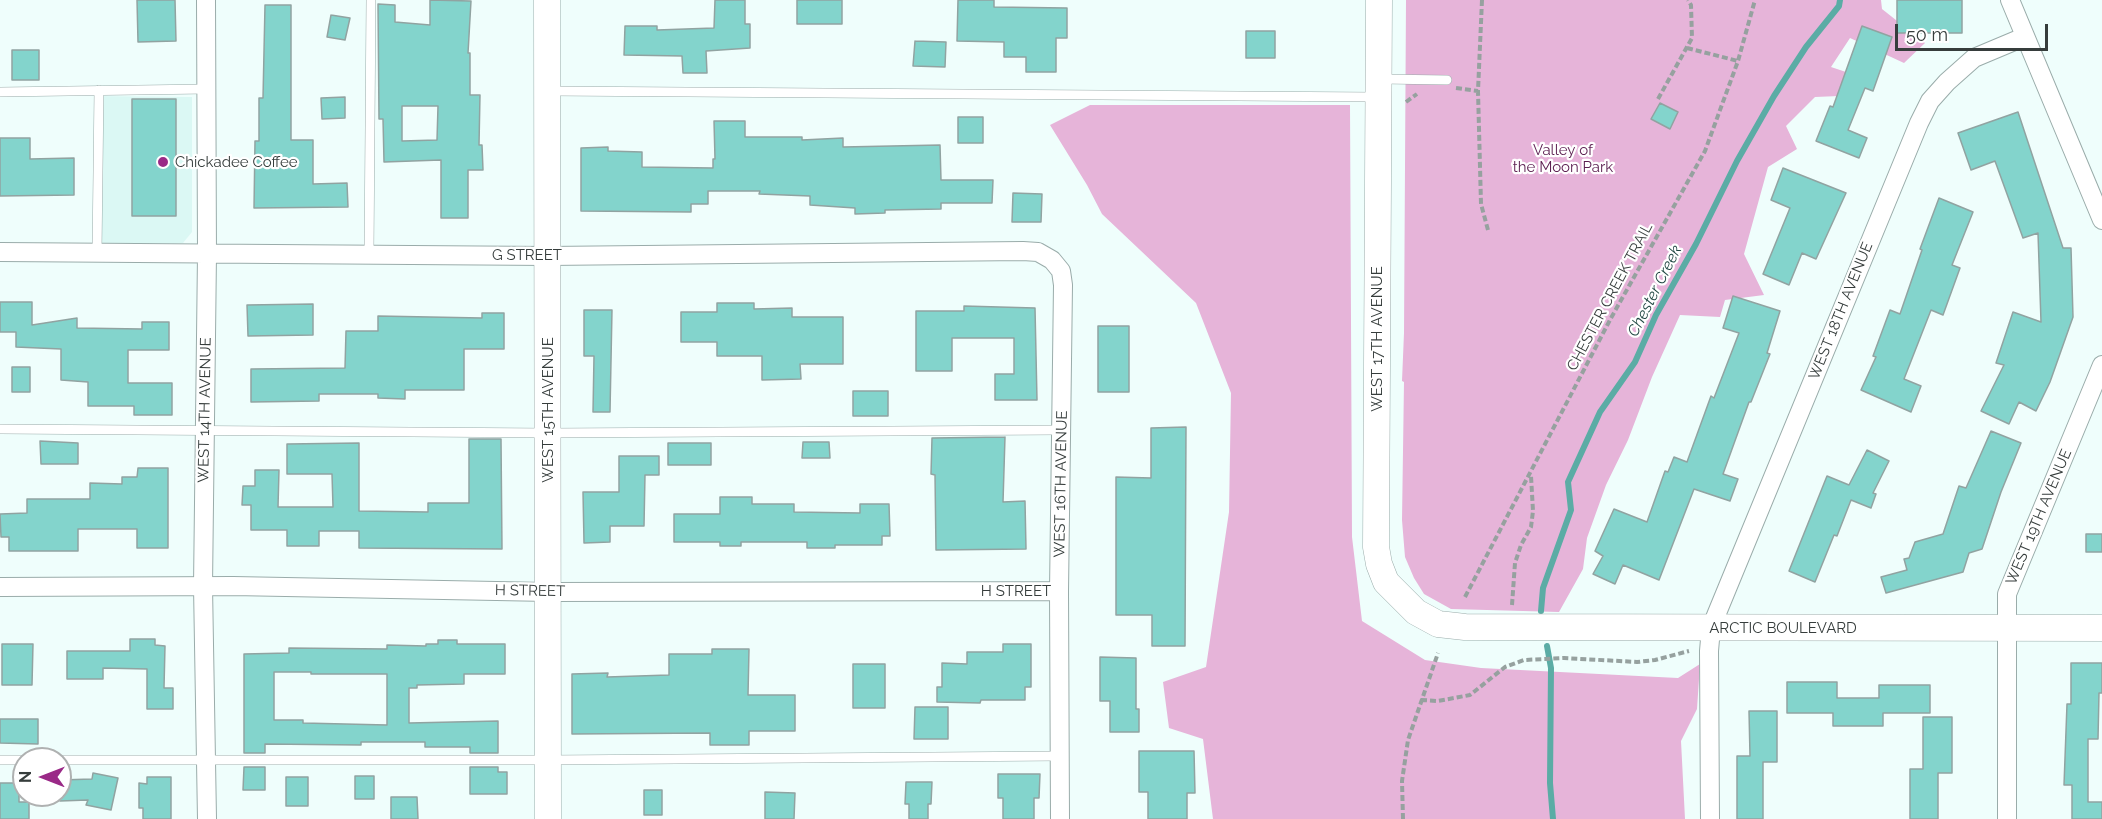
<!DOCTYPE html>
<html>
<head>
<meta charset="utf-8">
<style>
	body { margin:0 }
	#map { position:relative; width:2102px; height:819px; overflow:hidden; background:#effefc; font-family:Raleway,sans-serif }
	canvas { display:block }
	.north { position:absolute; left:12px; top:747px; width:60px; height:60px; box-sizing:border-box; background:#fff; border:2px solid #afb1b1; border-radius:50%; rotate:270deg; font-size:16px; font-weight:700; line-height:24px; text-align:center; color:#363d3c }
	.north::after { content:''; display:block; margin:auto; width:21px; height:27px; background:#9a2987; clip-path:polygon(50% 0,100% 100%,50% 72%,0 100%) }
	.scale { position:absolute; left:1895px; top:24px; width:153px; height:27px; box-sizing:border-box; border:3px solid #363d3c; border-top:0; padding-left:8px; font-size:18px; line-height:21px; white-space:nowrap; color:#363d3c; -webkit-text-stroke:4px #fff; paint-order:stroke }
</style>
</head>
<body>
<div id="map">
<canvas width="2102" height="819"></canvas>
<div class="north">N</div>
<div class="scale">50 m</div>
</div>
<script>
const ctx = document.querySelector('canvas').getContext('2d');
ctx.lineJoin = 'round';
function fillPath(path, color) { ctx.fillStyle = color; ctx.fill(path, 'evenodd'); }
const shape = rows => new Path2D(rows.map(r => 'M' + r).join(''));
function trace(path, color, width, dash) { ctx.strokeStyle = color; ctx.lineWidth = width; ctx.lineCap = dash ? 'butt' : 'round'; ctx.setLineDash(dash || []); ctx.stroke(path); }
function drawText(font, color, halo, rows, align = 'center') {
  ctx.font = font + ' Raleway,sans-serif'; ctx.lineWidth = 4.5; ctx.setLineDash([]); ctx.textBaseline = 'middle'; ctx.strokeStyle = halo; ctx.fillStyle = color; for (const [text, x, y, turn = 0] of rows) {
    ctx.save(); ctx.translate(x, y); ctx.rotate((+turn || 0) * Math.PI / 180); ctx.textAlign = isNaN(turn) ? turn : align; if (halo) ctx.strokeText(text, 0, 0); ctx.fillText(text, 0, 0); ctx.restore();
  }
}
fillPath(shape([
	[94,96,192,97,192,232,183,243,94,244]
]), '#dbf8f4');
fillPath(shape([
	[1406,0,1881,0,1882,9,1925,43,1904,63,1850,38,1831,67,1846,72,1839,96,1815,97,1786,126,1797,149,1768,167,1744,254,1764,295,1725,300,1720,317,1680,315,1652,377,1628,440,1606,485,1587,538,1583,569,1559,612,1451,609,1424,594,1414,578,1405,557,1402,520,1404,382,1402,381,1404,333],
	[1090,105,1350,105,1352,537,1362,621,1425,660,1481,668,1678,678,1700,664,1697,709,1681,741,1685,819,1213,819,1203,739,1169,728,1163,682,1206,667,1229,512,1231,393,1196,303,1102,214,1087,185,1050,125]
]), '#e6b4d9');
trace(shape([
	[1541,611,1543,588,1571,510,1568,482,1600,412,1635,362,1656,315,1696,244,1737,161,1774,96,1806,47,1839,6,1840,0],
	[1547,646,1551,668,1550,783,1553,819]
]), '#5baca5', 6);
const building = shape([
	[137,0,175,0,176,41,138,42,137,0],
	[430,0,471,1,468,53,470,53,470,95,480,95,479,145,482,145,483,170,468,170,468,218,441,218,441,160,384,162,383,119,379,119,378,4,395,5,395,22,430,25,430,0],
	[402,106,438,106,437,140,402,141,402,106],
	[715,0,745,0,745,24,750,24,750,48,706,51,707,73,683,73,682,56,624,55,625,26,657,26,657,30,714,28,715,0],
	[797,0,842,0,842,24,797,24,797,0],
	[958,0,994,0,994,7,1067,8,1067,38,1056,38,1056,72,1026,72,1026,57,1004,57,1004,42,957,41,958,0],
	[1897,0,1962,0,1962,33,1897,33,1897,0],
	[265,5,291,5,291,140,313,140,313,184,347,183,348,207,254,208,255,141,259,141,259,98,263,98,265,5],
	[331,15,350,18,345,40,327,37,331,15],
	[1862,26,1892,37,1873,91,1865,88,1848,130,1867,138,1859,158,1816,141,1830,106,1833,107,1862,26],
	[1246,31,1275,31,1275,58,1246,58,1246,31],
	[915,41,946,42,945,67,913,66,915,41],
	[12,50,39,50,39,80,12,80,12,50],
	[345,97,345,118,322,119,321,98,345,97],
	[132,99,176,99,176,216,132,216,132,99],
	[1660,103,1678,112,1670,129,1651,119,1660,103],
	[2018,112,2063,248,2071,248,2073,317,2050,382,2036,411,2019,402,2009,424,1981,411,2004,365,1996,363,2013,312,2041,322,2038,233,2023,238,1995,161,1971,170,1958,133,2018,112],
	[958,117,983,117,983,143,958,143,958,117],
	[714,121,745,121,745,137,802,137,802,140,843,138,843,147,940,145,941,180,993,180,992,203,941,203,941,209,885,210,885,213,855,214,855,208,810,205,810,196,759,194,760,191,708,191,708,204,691,204,691,212,581,211,581,148,608,147,608,151,642,152,642,167,713,168,713,159,715,159,714,121],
	[0,138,30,138,30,159,74,158,74,195,0,196,0,138],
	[1783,168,1846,193,1816,259,1802,253,1789,285,1763,274,1790,208,1771,200,1783,168],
	[1013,193,1042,194,1041,222,1012,222,1013,193],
	[1939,198,1973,212,1952,265,1960,268,1943,315,1931,310,1904,379,1921,386,1911,412,1861,390,1876,357,1873,356,1890,310,1900,314,1922,250,1920,249,1939,198],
	[1733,296,1780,311,1767,353,1770,354,1751,402,1749,402,1723,474,1738,479,1730,501,1694,489,1659,580,1623,565,1615,584,1593,574,1603,556,1595,551,1614,509,1647,522,1665,471,1668,472,1674,457,1687,462,1711,396,1714,398,1739,333,1723,328,1733,296],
	[0,302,32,302,32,325,77,318,77,328,142,329,142,322,169,322,169,350,128,350,128,383,172,383,172,415,134,415,134,406,88,406,88,382,61,380,61,349,16,347,16,332,0,332,0,302],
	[717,303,754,303,754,309,792,308,792,317,843,317,843,364,800,364,801,379,762,380,762,356,717,356,717,342,681,342,681,312,717,312,717,303],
	[313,304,313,335,248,336,247,305,313,304],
	[964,306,1035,308,1037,400,995,400,995,374,1014,374,1014,338,952,338,952,371,916,371,916,311,964,311,964,306],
	[584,310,612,310,610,412,593,412,594,356,584,356,584,310],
	[482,313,504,313,504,349,464,349,464,390,405,390,405,399,378,398,378,394,319,394,319,401,251,402,251,369,345,368,346,331,378,331,378,316,482,318,482,313],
	[1098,326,1129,326,1129,392,1098,392,1098,326],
	[12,367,30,367,30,392,12,392,12,367],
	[853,391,888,391,888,416,853,416,853,391],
	[1186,427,1185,646,1152,646,1152,615,1116,615,1116,477,1151,478,1151,428,1186,427],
	[1991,431,2021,443,2001,492,1982,549,1969,553,1963,572,1886,593,1881,577,1907,570,1904,559,1909,558,1915,542,1943,534,1959,486,1966,488,1991,431],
	[1005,437,1003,502,1025,501,1026,549,936,550,935,475,931,474,932,438,1005,437],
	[469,439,501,439,502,549,359,548,359,531,319,531,319,546,287,546,287,530,251,530,251,505,242,505,243,486,255,486,255,470,279,470,278,507,333,507,332,474,287,474,287,444,359,443,359,511,428,512,428,503,469,503,469,439],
	[40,441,78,443,78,464,41,464,40,441],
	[803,442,829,442,830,458,802,458,803,442],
	[668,443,711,443,711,465,668,465,668,443],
	[1867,450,1889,461,1873,493,1876,494,1871,508,1851,500,1837,536,1834,535,1815,582,1789,571,1827,476,1849,485,1867,450],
	[619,456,659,456,659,475,645,475,644,526,610,526,610,542,584,543,583,492,619,492,619,456],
	[138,468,168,468,168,548,137,548,137,529,78,529,78,551,9,551,9,537,1,537,0,514,27,513,27,499,90,499,90,483,122,484,122,477,137,477,138,468],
	[720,497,752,497,752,504,794,504,794,512,860,513,860,504,889,504,890,536,882,536,882,545,835,545,835,548,807,548,807,542,741,542,741,546,720,546,720,542,674,542,674,514,720,514,720,497],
	[2086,534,2102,534,2102,552,2086,552,2086,534],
	[130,639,155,639,155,645,165,646,164,688,173,688,173,709,147,709,147,669,103,668,103,679,67,679,67,651,130,651,130,639],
	[438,640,457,640,457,644,505,644,505,674,464,674,464,684,417,685,417,688,409,688,409,723,498,721,498,753,470,753,470,747,425,747,425,742,361,742,361,745,265,744,265,753,244,753,244,654,289,653,289,648,387,649,387,645,426,646,426,644,438,644,438,640],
	[274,672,311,672,311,674,387,674,387,725,303,723,303,720,274,720,274,672],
	[2,644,33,644,32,685,2,685,2,644],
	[1003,644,1031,644,1031,687,1025,687,1025,700,981,700,980,703,937,702,937,687,942,687,942,663,967,664,967,652,1003,652,1003,644],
	[712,649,749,649,748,695,795,695,795,731,749,731,749,745,710,745,710,733,572,734,572,674,608,673,607,677,669,675,669,654,712,654,712,649],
	[1100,657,1136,658,1136,709,1139,709,1139,732,1110,732,1110,701,1100,701,1100,657],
	[2071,663,2102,663,2102,693,2099,693,2098,739,2088,739,2088,802,2102,802,2102,819,2072,819,2072,785,2064,785,2067,704,2071,704,2071,663],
	[853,664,885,664,885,708,853,708,853,664],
	[1787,682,1837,682,1837,698,1879,698,1879,685,1930,685,1930,713,1883,713,1883,726,1833,726,1833,713,1787,713,1787,682],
	[915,707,948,707,948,739,914,739,915,707],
	[1749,711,1777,711,1777,762,1763,762,1763,819,1737,819,1737,756,1750,756,1749,711],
	[1923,717,1952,717,1952,773,1938,773,1938,819,1910,819,1910,769,1923,769,1923,717],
	[0,719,38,719,38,744,0,743,0,719],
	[1139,751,1194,751,1195,793,1187,793,1187,819,1148,819,1148,792,1139,792,1139,751],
	[244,767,265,767,265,790,243,790,244,767],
	[470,767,498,767,498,772,507,772,507,794,470,794,470,767],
	[93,773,118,778,111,810,86,805,88,800,60,801,60,780,92,779,93,773],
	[998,774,1040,774,1039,798,1034,798,1034,819,1003,819,1003,798,998,798,998,774],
	[355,776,374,776,374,799,355,799,355,776],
	[147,777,171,777,171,819,143,819,143,808,139,808,139,783,147,784,147,777],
	[286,777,308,777,308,806,286,806,286,777],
	[906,782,932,782,931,804,928,804,928,819,909,819,909,804,905,804,906,782],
	[0,783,19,783,19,802,29,802,29,819,0,819,0,783],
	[644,790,662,790,662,815,644,815,644,790],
	[765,792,795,793,794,819,765,819,765,792],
	[391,797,417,797,418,819,391,819,391,797]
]);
fillPath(building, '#83d4cc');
trace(building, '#91a3a1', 1.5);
const service = shape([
	[1381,79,1447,80],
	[550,91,1376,97],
	[0,92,206,89],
	[97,252,99,90],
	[369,254,371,0],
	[0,429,549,433,1061,430],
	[0,760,24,760],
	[60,760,549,760,1060,756]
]);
const minor = shape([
	[206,0,207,254,203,586,207,819],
	[2010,0,2102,220],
	[0,252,548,256,1023,251,1038,252,1052,260,1061,271,1063,285,1059,591,1060,819],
	[0,587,233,586,549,592,1059,591],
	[1710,819,1709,651,1711,628,1717,613,1919,123,1930,101,1947,82,1974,58,2024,37],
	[2007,819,2007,594,2102,365]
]);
const secondary = shape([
	[547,0,548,819],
	[1379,0,1376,547,1379,564,1386,582,1416,612,1438,624,1465,627,2102,628]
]);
trace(service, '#9aacaa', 10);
trace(minor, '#9aacaa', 20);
trace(secondary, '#9aacaa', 27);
trace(shape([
	[1482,0,1478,91,1481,204,1488,230],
	[1687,48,1738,61],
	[1456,88,1478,91],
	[1658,99,1692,38,1691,5,1688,0],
	[1406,102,1417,94],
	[1465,597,1611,318,1705,151,1738,61,1755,0],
	[1512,605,1515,563,1521,545,1531,527,1533,511,1531,476],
	[1421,700,1438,701,1470,695,1505,667,1524,660,1564,658,1637,662,1655,660,1689,651],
	[1403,819,1402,781,1408,740,1438,653]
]), '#96a19f', 4, [6, 3]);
trace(service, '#fff', 9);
trace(minor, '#fff', 18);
trace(secondary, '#fff', 26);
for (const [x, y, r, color] of [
	[163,162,6,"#9a2987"]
]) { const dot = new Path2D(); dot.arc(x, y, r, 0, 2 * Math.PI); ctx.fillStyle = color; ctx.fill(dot); trace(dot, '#fff', 2); }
drawText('15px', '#5b1e50', '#fff', [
	["Valley of",1563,150],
	["the Moon Park",1563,167]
]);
drawText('15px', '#363d3c', '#fff', [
	["Chickadee Coffee",175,162]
], 'left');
drawText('15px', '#363d3c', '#fff', [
	["G STREET",527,255],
	["CHESTER CREEK TRAIL",1610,297,-62],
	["WEST 18TH AVENUE",1841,311,-68],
	["WEST 17TH AVENUE",1377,339,-90],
	["WEST 14TH AVENUE",205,410,-89],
	["WEST 15TH AVENUE",548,410,-90],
	["WEST 16TH AVENUE",1061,484,-89],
	["WEST 19TH AVENUE",2039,517,-67],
	["H STREET",530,591,1],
	["H STREET",1016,591],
	["ARCTIC BOULEVARD",1783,628]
]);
drawText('italic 16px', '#1f4642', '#fff', [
	["Chester Creek",1655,291,-63]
]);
</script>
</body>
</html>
